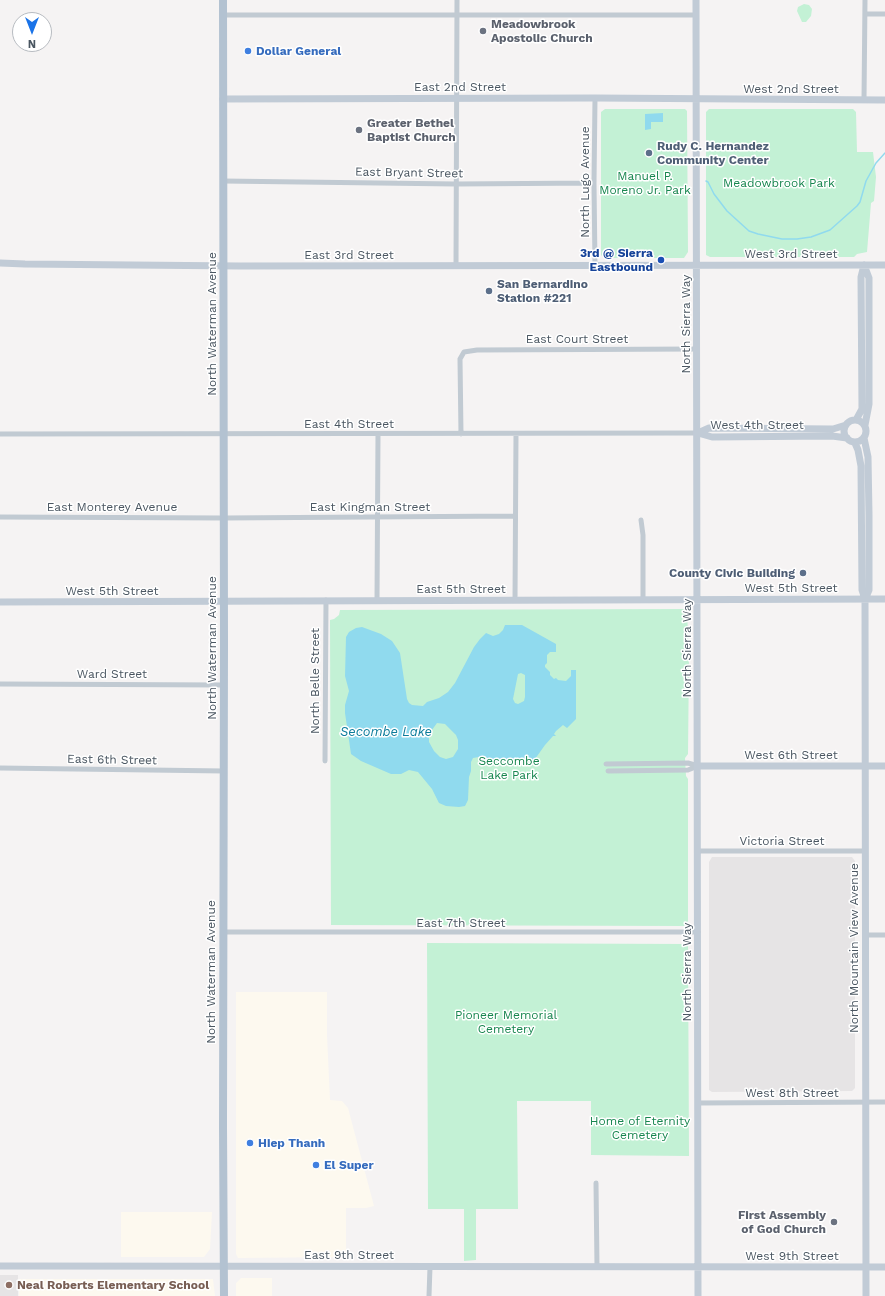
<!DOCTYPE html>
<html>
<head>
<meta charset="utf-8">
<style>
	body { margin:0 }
	#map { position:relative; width:885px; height:1296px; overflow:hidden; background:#f5f3f3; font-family:"Work Sans",sans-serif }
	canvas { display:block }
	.north { position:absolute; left:12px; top:12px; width:40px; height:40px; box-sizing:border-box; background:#fff; border:1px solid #b7bbc0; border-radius:50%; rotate:180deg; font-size:11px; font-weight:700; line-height:16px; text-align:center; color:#4a5661 }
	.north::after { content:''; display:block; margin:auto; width:14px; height:18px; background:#1a73e8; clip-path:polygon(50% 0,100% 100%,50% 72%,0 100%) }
</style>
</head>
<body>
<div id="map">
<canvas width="885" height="1296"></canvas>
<div class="north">N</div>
</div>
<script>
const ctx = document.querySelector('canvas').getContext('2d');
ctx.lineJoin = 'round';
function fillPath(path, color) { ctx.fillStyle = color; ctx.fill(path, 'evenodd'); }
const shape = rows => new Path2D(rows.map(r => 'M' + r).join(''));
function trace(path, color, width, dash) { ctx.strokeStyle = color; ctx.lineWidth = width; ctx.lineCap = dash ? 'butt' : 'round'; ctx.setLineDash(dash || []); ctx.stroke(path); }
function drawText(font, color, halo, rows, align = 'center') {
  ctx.font = font + ' "Work Sans",sans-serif'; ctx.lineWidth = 3; ctx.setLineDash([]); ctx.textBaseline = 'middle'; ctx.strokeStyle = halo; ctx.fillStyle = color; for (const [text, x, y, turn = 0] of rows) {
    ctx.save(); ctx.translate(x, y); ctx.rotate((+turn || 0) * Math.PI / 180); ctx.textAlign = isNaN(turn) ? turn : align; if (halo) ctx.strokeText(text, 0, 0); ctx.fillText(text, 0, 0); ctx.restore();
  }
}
fillPath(shape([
	[236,992,327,992,327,1035,330,1100,342,1101,348,1108,374,1206,366,1208,346,1208,346,1257,238,1258,236,1254],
	[121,1212,212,1212,210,1249,204,1257,121,1257],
	[241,1278,272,1278,272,1296,236,1296,236,1283],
	[19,1279,213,1279,215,1296,19,1296]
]), '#fdf9ef');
fillPath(shape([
	[712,857,852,857,855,861,855,1088,852,1091,712,1092,709,1090,709,862],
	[0,1275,18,1275,18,1296,0,1296]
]), '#e6e4e5');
fillPath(shape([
	[804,4,809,5,812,9,811,16,806,22,802,22,797,11,798,7],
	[605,109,685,109,687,111,688,252,684,258,604,258,601,255,601,112],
	[709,109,853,109,856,112,857,152,873,152,876,177,874,201,871,203,867,252,857,254,854,257,710,257,706,255,706,112],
	[685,609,687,612,689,657,688,754,685,758,686,776,688,779,688,921,684,926,331,925,330,620,334,619,339,615,340,610],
	[427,943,688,944,689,1156,591,1155,591,1101,517,1101,518,1209,476,1209,476,1260,464,1261,464,1209,428,1209]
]), '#c3f1d5');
fillPath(shape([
	[663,113,663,122,651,122,651,129,645,130,645,114],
	[505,625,522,625,556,644,556,652,550,652,547,655,547,663,545,665,545,667,550,672,550,675,554,679,556,678,558,680,566,681,571,676,571,670,576,670,576,719,567,728,563,725,556,731,554,734,556,736,553,736,545,745,535,759,527,762,522,762,510,760,492,759,479,757,473,758,471,762,471,771,469,777,468,800,465,806,459,807,446,806,439,803,432,789,418,772,409,770,401,774,391,774,361,761,351,754,345,713,345,705,349,691,345,676,346,637,349,632,356,628,362,627,381,634,392,641,400,653,407,699,409,703,412,705,423,706,427,702,439,698,448,692,455,683,474,647,480,639,486,633,493,636,499,634,503,630],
	[521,673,525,675,525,697,524,701,518,704,515,703,513,699,518,674],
	[437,723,445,724,456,735,458,740,458,749,453,757,446,759,440,757,434,751,429,742,429,734]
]), '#90daee');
trace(shape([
	[706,181,708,182,714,194,727,211,749,231,758,234,782,239,797,239,811,237,830,230,857,206,860,202,866,181,876,163,885,153]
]), '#90daee', 1.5);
trace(shape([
	[865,14,885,14],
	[223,15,696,15],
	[864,100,865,0],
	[223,181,456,184,594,183],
	[456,266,457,0],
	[595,266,594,183,595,98],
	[0,434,698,433],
	[461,434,460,359,464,352,477,350,697,349],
	[0,517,224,518,515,516],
	[641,520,643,535,643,600],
	[377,600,378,434],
	[515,600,516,434],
	[0,684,224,685],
	[325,761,326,600],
	[606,764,688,763,698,766],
	[0,768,224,771],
	[608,771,688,770,698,766],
	[698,851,865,851],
	[223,932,698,932],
	[865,935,885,935],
	[698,1103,885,1102],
	[596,1183,597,1267],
	[429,1296,430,1267]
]), '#c1cad2', 5);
trace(shape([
	[696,0,698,1296],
	[223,99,595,98,885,100],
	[0,263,25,264,240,266,885,265],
	[864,265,869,278,869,404,865,425],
	'844 431a11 11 0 1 1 22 0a11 11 0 1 1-22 0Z',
	[856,420,862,409,861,277,864,265],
	[698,433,712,437,832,436,847,438],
	[698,433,709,428,833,429,846,425],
	[864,438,868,457,869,515,869,590,865,599],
	[855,443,858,450,861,466,862,590,865,599,866,1296],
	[0,602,885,599],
	[698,766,885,766],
	[0,1266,885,1267]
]), '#c1cbd6', 7);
trace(shape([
	[223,0,224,644,223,1126,224,1296]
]), '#b3c2d1', 8);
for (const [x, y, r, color] of [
	[483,31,4,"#6b7280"],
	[248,51,4,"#3f7fe0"],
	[359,130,4,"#6b7280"],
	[649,153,4,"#5c6f8a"],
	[661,260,4,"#1a4fb4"],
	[489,291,4,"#5c6f8a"],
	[803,573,4,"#5c6f8a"],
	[250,1143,4,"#3f7fe0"],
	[316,1165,4,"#3f7fe0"],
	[834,1222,4,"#6b7280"],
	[9,1285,4,"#8d6e63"]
]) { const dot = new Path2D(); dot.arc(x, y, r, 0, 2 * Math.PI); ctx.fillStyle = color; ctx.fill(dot); trace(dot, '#fff', 1.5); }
drawText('bold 12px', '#5b616d', '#fff', [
	["Meadowbrook",491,24],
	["Apostolic Church",491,38],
	["Greater Bethel",367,123],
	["Baptist Church",367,137],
	["First Assembly",826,1215,"right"],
	["of God Church",826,1229,"right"]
], 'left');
drawText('bold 12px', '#366cbe', '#fff', [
	["Dollar General",256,51],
	["Hiep Thanh",258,1143],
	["El Super",324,1165]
], 'left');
drawText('12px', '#4a5661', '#fff', [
	["East 2nd Street",460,87],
	["West 2nd Street",791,89],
	["East Bryant Street",409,173,1],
	["North Lugo Avenue",585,182,-90],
	["West 3rd Street",791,254],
	["East 3rd Street",349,255],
	["North Waterman Avenue",212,324,-90],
	["North Sierra Way",686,324,-90],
	["East Court Street",577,339],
	["East 4th Street",349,424],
	["West 4th Street",757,425],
	["East Monterey Avenue",112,507],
	["East Kingman Street",370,507],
	["West 5th Street",791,588],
	["East 5th Street",461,589],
	["West 5th Street",112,591],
	["North Waterman Avenue",212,648,-90],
	["North Sierra Way",687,648,-90],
	["Ward Street",112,674],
	["North Belle Street",315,681,-90],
	["West 6th Street",791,755],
	["East 6th Street",112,760,1],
	["Victoria Street",782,841],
	["East 7th Street",461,923],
	["North Mountain View Avenue",854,948,-90],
	["North Waterman Avenue",211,972,-90],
	["North Sierra Way",687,972,-90],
	["West 8th Street",792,1093],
	["East 9th Street",349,1255],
	["West 9th Street",792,1256]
]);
drawText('bold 12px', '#4e5e75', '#fff', [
	["Rudy C. Hernandez",657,146],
	["Community Center",657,160],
	["San Bernardino",497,284],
	["Station #221",497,298],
	["County Civic Building",795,573,"right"]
], 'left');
drawText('12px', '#17864f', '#fff', [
	["Manuel P.",645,176],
	["Moreno Jr. Park",645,190],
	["Meadowbrook Park",779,183],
	["Seccombe",509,761],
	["Lake Park",509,775],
	["Pioneer Memorial",506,1015],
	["Cemetery",506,1029],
	["Home of Eternity",640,1121],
	["Cemetery",640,1135]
]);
drawText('bold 12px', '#164399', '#fff', [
	["3rd @ Sierra",653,253],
	["Eastbound",653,267]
], 'right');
drawText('bold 12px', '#785e54', '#fff', [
	["Neal Roberts Elementary School",17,1285]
], 'left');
drawText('italic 13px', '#0c7c9b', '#fff', [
	["Secombe Lake",386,732]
]);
</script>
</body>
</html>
